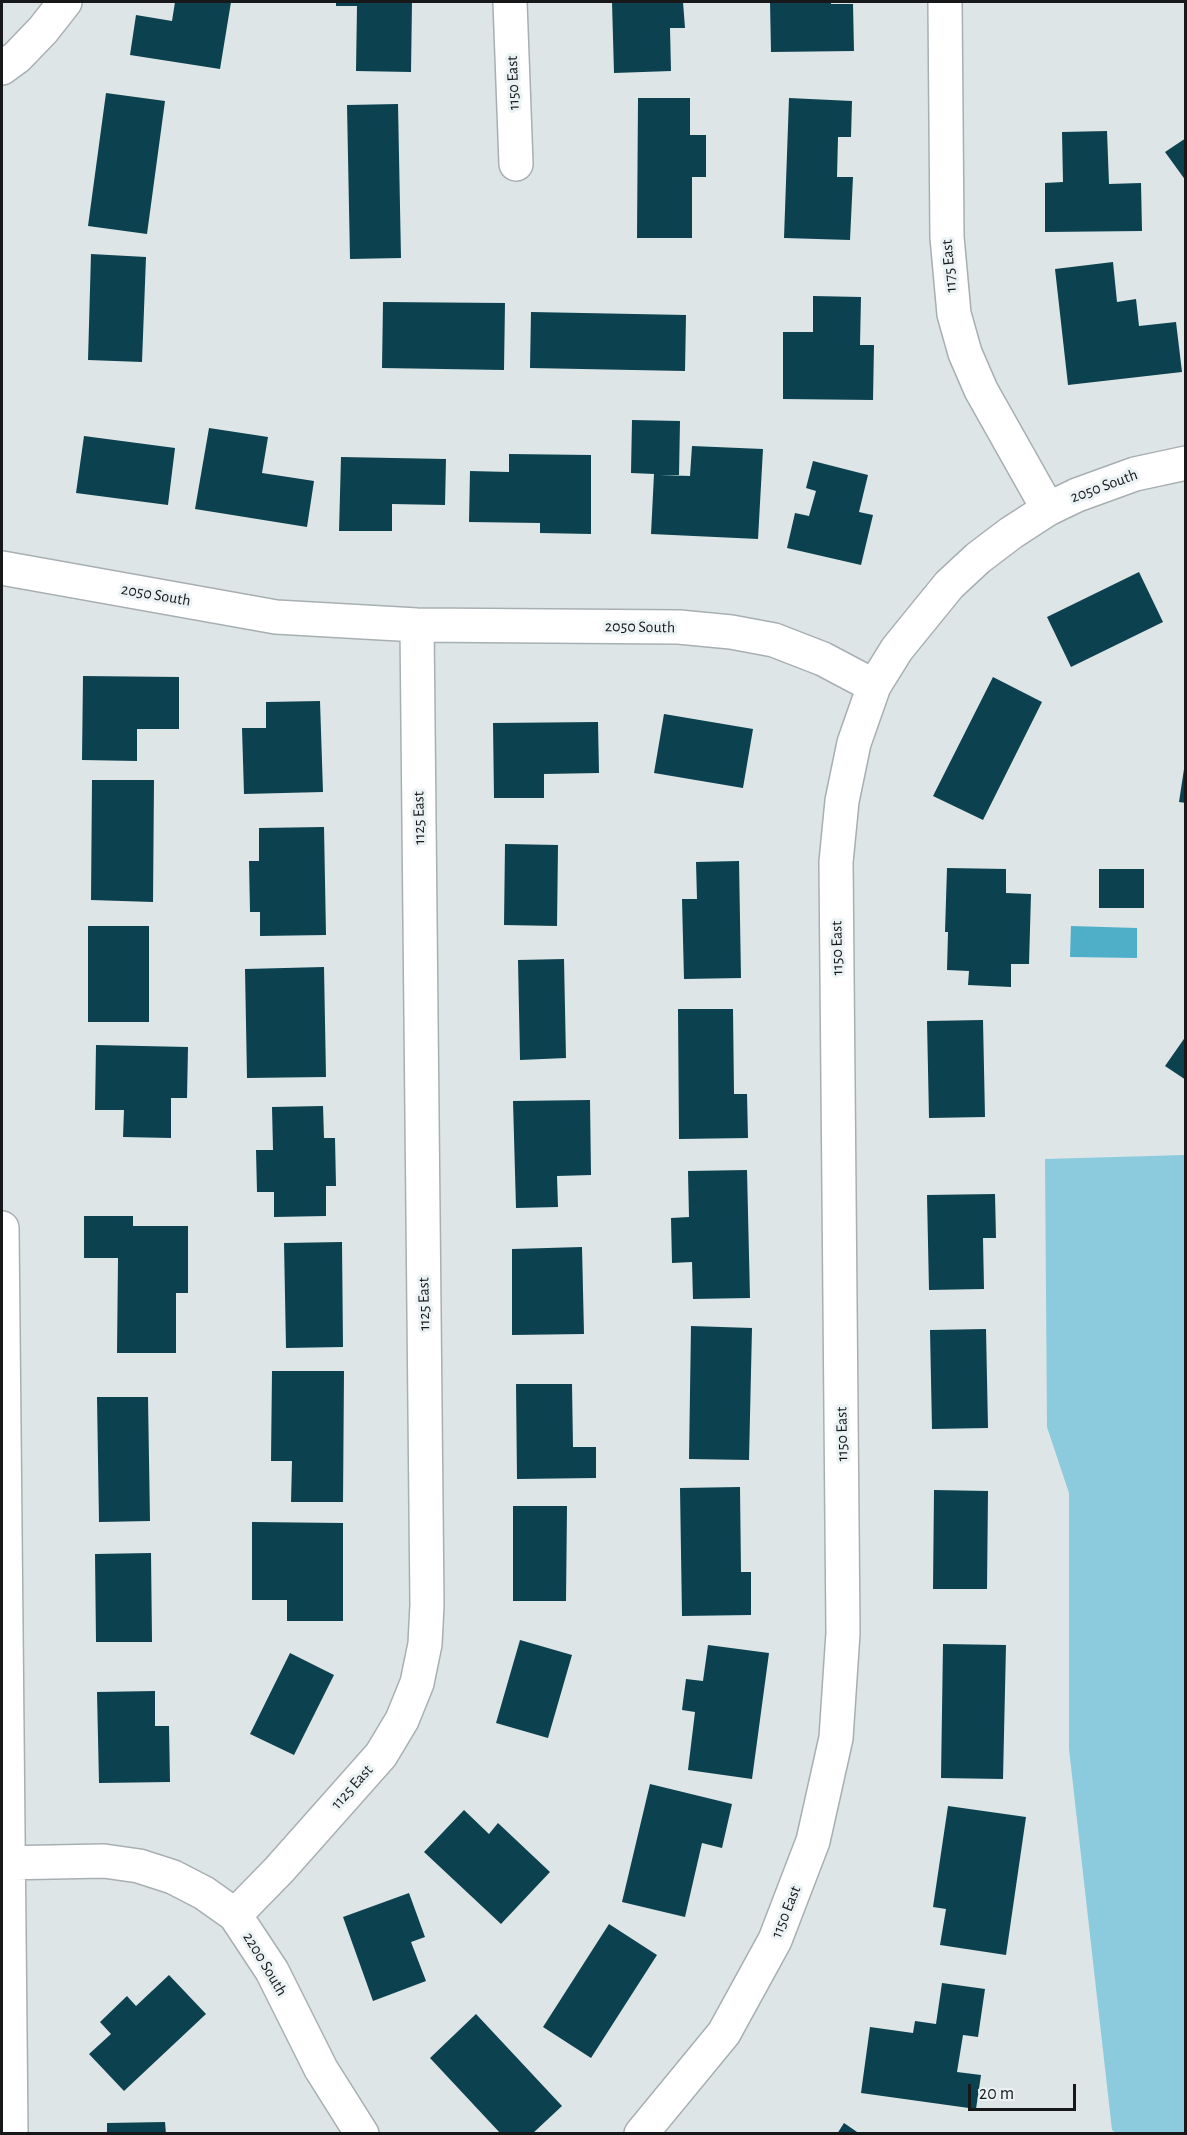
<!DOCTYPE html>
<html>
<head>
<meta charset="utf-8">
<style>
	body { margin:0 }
	#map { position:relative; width:1187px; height:2135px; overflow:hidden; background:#dde5e7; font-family:"Alegreya Sans",sans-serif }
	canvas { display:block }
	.frame { position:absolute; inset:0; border:3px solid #161819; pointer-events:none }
	.scale { position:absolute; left:968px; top:2084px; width:108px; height:27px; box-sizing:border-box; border:3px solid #161819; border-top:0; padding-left:8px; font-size:18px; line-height:21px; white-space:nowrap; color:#161819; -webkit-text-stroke:4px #eaf2f4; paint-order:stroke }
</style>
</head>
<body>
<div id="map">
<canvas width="1187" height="2135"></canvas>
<div class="frame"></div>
<div class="scale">20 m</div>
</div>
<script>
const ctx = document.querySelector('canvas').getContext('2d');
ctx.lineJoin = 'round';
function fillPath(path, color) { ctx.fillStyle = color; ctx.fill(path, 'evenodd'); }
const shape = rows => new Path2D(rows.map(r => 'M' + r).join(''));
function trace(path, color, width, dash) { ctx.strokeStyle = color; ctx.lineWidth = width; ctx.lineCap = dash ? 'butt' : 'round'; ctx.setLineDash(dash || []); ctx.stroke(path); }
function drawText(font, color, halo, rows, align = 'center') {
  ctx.font = font + ' "Alegreya Sans",sans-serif'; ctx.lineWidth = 6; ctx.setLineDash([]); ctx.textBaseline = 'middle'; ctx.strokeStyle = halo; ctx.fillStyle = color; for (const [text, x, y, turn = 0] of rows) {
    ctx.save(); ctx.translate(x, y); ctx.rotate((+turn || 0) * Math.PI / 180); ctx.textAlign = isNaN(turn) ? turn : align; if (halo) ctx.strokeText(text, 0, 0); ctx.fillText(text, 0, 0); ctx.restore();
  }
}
fillPath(shape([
	[1185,1155,1185,2133,1116,2133,1112,2130,1069,1749,1069,1493,1047,1427,1045,1159]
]), '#8ccbde');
fillPath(shape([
	[1071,926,1137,928,1137,958,1070,957]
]), '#50afc8');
fillPath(shape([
	[175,2,231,2,220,69,130,55,136,15,172,21],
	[336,2,412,2,411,72,356,71,357,6,336,6],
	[612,2,683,2,685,28,670,28,671,71,614,73],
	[770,2,831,2,831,4,853,4,854,51,771,52],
	[106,93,165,101,147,234,88,226],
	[638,98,690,98,690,135,706,135,706,177,692,177,692,238,637,238],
	[789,98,852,101,851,137,838,137,837,177,853,177,850,240,784,238],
	[398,104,401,258,350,259,347,105],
	[1107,131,1109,184,1141,183,1142,231,1045,232,1045,183,1063,182,1062,132],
	[1186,138,1186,181,1165,152],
	[91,254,146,257,142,362,88,360],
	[1113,262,1117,302,1136,299,1139,326,1176,322,1182,372,1068,385,1055,269],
	[813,296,861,297,860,345,874,345,873,400,783,399,783,332,813,332],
	[383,302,505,303,504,370,382,368],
	[531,312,686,315,685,371,530,368],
	[632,420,680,421,679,475,659,475,690,476,692,446,763,449,758,539,651,534,654,474,631,473],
	[209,428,268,437,262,473,314,481,307,527,195,509],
	[84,436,175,448,168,505,76,493],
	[509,454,591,455,591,534,540,533,540,523,469,522,470,471,509,472],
	[341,457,446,459,445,505,392,504,392,531,339,531],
	[813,461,868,475,859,512,873,515,861,565,787,548,795,513,809,516,816,491,806,488],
	[1139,572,1163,622,1071,667,1047,617],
	[83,676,179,677,179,729,137,729,137,761,82,760],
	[993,677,1042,702,983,820,933,796],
	[320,701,323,792,244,794,242,728,266,728,266,702],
	[664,714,753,729,743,788,654,773],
	[598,722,599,773,544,774,544,798,494,798,493,723],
	[1184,769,1186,769,1186,803,1179,802],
	[92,780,154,780,153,902,91,900],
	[324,827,326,935,260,936,260,912,250,912,249,861,259,861,259,828],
	[505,844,558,845,557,926,504,925],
	[739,861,741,978,684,979,682,899,697,899,696,862],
	[947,868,1006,869,1006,893,1031,894,1029,964,1011,964,1011,987,968,985,969,971,947,970,948,932,945,932],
	[1099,869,1144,869,1144,908,1099,908],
	[88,926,149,926,149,1022,88,1022],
	[564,959,566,1058,520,1060,518,960],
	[324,967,326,1077,247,1078,245,969],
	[678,1009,733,1009,734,1094,747,1094,748,1138,679,1139],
	[983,1020,985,1117,929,1118,927,1021],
	[1186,1036,1186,1080,1165,1066],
	[96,1045,188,1047,187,1098,171,1098,171,1138,123,1137,124,1110,95,1110],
	[590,1100,591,1175,557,1176,558,1207,516,1208,513,1101],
	[323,1106,324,1138,335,1138,336,1186,326,1186,326,1216,274,1217,274,1192,257,1192,256,1150,273,1150,272,1107],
	[747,1170,750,1298,693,1299,692,1262,672,1263,671,1218,689,1217,688,1171],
	[995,1194,996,1238,983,1238,984,1289,929,1290,927,1195],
	[84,1216,133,1216,133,1226,188,1226,188,1293,176,1293,176,1353,117,1353,118,1258,84,1258],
	[342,1242,343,1347,286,1348,284,1243],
	[582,1247,584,1334,512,1335,512,1249],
	[691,1326,752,1328,749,1460,689,1459],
	[986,1329,988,1428,932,1429,930,1330],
	[272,1371,344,1371,343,1502,291,1502,292,1461,271,1461],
	[516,1384,572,1384,573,1447,596,1447,596,1478,517,1479],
	[97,1397,148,1397,150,1521,99,1522],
	[740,1487,741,1572,751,1572,751,1615,682,1616,680,1488],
	[934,1490,988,1491,987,1589,933,1589],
	[513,1506,567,1506,566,1601,513,1601],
	[252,1522,343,1523,343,1621,287,1621,287,1600,252,1600],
	[151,1553,152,1642,96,1642,95,1554],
	[520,1640,572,1655,548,1738,496,1723],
	[943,1644,1006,1645,1003,1779,941,1778],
	[708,1645,769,1653,752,1779,688,1770,695,1712,682,1710,686,1679,703,1681],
	[290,1653,334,1675,294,1755,250,1734],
	[155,1691,155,1726,169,1726,170,1782,99,1783,97,1692],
	[650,1784,732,1804,722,1848,702,1843,685,1917,622,1902],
	[948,1806,1026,1817,1006,1955,940,1945,946,1909,933,1907],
	[464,1810,489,1834,498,1823,550,1872,501,1924,424,1852],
	[409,1893,425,1937,411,1942,426,1981,373,2001,343,1917],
	[609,1924,657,1955,591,2058,543,2027],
	[169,1975,206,2014,124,2091,89,2054,111,2034,100,2022,127,1996,136,2006],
	[942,1983,985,1989,978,2037,963,2035,957,2072,981,2075,976,2109,861,2093,870,2027,913,2033,915,2021,936,2024],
	[476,2014,562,2106,532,2134,501,2134,430,2058],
	[165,2122,166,2134,107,2134,107,2123],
	[844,2123,860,2134,837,2134]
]), '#0c424f');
const minor = shape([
	[510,2,516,164],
	[945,2,947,237,954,314,965,353,981,390,1048,509],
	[2,68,17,57,43,30,65,2],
	[2,568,276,617,417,625,679,627,731,632,774,640,823,659,874,686],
	[2,1228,11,2134],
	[2,1863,104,1861,139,1866,173,1877,204,1893,235,1915,272,1971,321,2069,362,2134],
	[235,1915,279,1870,381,1755,402,1720,417,1683,425,1644,427,1605,417,625],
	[641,2134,724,2033,775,1940,813,1841,836,1738,843,1633,836,862,842,801,854,743,874,686,897,649,949,585,978,558,1011,533,1048,509,1077,495,1135,474,1186,463]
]);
trace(minor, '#a8afb2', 36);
trace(minor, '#fff', 33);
drawText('16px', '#161819', '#eaf2f4', [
	["1150 East",513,83,-92],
	["1175 East",949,266,-95],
	["2050 South",1104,486,-20],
	["2050 South",156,595,10],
	["2050 South",640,627,1],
	["1125 East",419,818,-91],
	["1150 East",837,948,-91],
	["1125 East",424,1304,-91],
	["1150 East",842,1434,-91],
	["1125 East",352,1787,-48],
	["1150 East",786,1912,-68],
	["2200 South",265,1964,59]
]);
</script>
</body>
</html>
